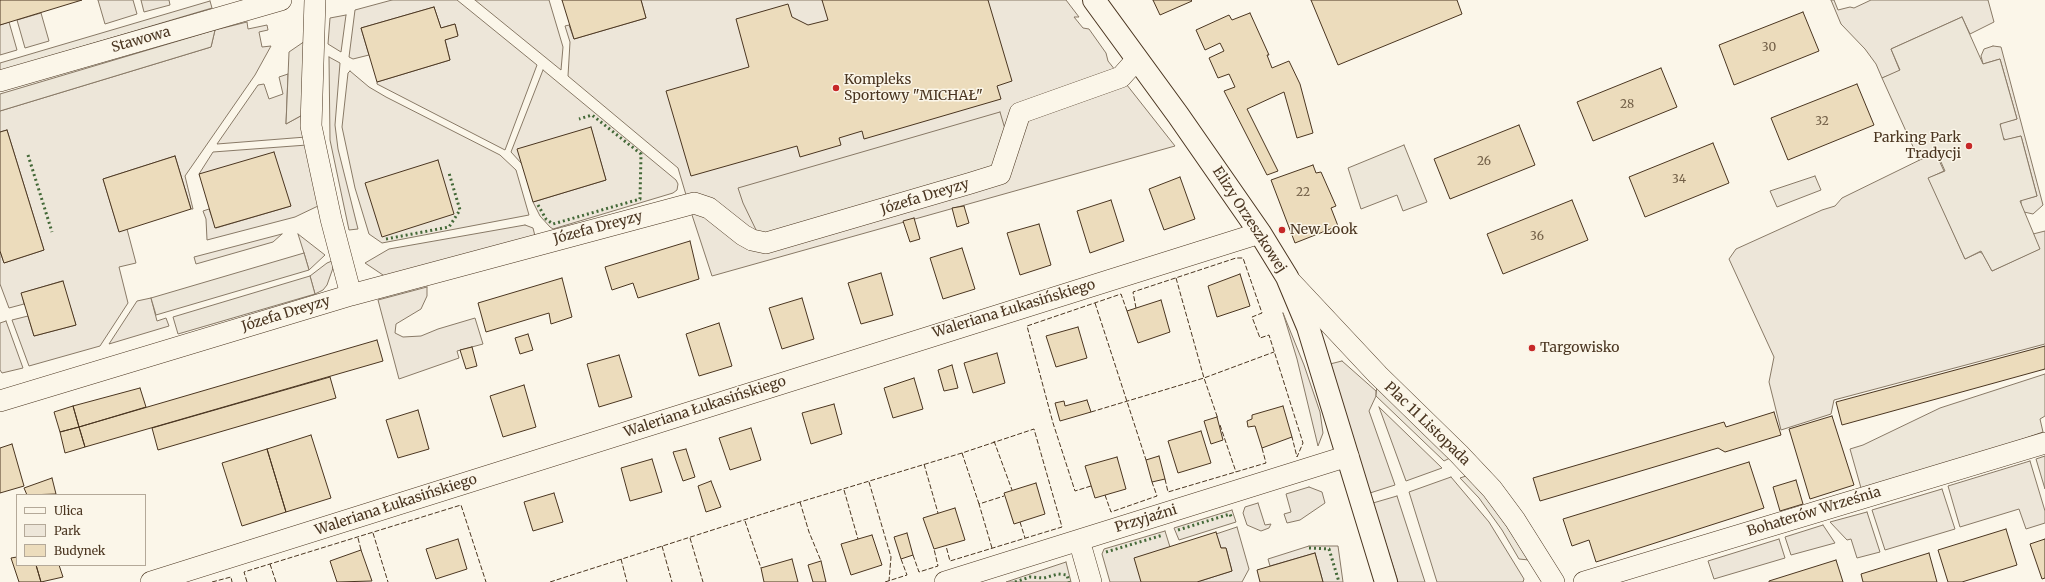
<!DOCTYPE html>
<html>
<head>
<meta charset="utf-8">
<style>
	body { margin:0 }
	#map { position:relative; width:2045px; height:582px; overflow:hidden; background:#fbf6e9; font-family:Merriweather,serif }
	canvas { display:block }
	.legend { position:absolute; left:16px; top:494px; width:130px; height:72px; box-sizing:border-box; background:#fbf6e9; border:1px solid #b4a999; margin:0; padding:5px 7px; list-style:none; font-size:12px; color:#4a3520 }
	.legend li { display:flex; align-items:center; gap:8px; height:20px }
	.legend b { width:20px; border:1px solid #b4a999 }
</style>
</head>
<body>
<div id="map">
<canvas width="2045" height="582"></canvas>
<ul class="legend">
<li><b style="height:5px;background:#fbf6e9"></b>Ulica</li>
<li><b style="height:11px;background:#ede6d9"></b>Park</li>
<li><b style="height:11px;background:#ecdcbc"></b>Budynek</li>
</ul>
</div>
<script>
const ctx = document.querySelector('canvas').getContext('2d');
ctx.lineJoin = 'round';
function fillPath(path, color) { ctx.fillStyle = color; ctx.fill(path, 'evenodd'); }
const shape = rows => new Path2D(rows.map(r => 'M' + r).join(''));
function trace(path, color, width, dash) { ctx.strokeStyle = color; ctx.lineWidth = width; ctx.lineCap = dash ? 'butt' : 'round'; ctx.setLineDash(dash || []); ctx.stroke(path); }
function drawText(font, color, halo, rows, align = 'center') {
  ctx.font = font + ' Merriweather,serif'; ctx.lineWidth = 3; ctx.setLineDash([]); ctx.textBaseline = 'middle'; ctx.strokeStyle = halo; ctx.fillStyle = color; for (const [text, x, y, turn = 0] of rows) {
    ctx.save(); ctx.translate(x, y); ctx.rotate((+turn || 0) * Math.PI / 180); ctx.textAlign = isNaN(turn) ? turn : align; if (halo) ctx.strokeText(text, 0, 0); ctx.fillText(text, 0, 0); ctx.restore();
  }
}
const green = shape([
	[98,0,133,0,137,14,105,24,98,0],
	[141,0,169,0,170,5,144,12,141,0],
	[392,0,457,0,537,65,505,150,377,84,377,82,450,60,445,40,458,35,455,24,441,28,434,7,361,28,369,55,353,59,349,57,355,10,392,0],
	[475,0,549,0,563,47,561,70,475,0],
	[641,0,1066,0,1079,17,1074,17,1083,28,1089,29,1106,53,1108,61,1175,146,712,276,692,215,678,168,568,76,570,42,565,26,569,25,574,39,646,18,641,0],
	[1831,0,1834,0,1838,10,1850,7,1854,8,1871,0,1988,0,1994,22,1970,34,1962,17,1891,49,1900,71,1882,78,1876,64,1865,49,1841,24,1831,0],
	[41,13,49,41,25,48,17,20,41,13],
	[346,15,341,52,328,44,330,18,346,15],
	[9,22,17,50,0,55,0,25,9,22],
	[247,22,248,29,267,25,268,30,259,32,262,47,271,46,255,75,185,176,193,209,191,209,175,156,103,179,119,231,127,229,136,263,119,267,128,303,100,346,29,366,12,320,28,316,34,336,76,325,62,281,22,293,24,304,9,308,0,284,0,251,4,263,44,250,7,130,0,132,0,111,211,47,215,30,247,22],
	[1993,46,2001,47,2043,205,2033,214,2024,212,2021,205,2021,200,2037,196,2021,136,2006,140,2002,137,2000,128,2001,123,2017,119,2000,59,1983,64,1981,56,1984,49,1993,46],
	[329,57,340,63,335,125,338,149,358,229,349,230,330,140,329,57],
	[543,70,676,180,678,184,677,190,673,193,553,229,550,227,540,216,533,202,606,180,591,128,522,164,511,152,543,70],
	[350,71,369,87,386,97,500,155,516,170,529,215,382,243,369,234,355,188,342,127,348,73,350,71],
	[288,74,286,124,306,113,306,137,217,144,258,85,264,84,269,99,283,94,279,77,288,74],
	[307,145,318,206,295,217,207,240,206,219,203,211,209,209,216,228,291,206,199,174,213,152,307,145],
	[1934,153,1936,154,1944,171,1929,178,1965,259,1980,252,1983,254,1992,271,2039,249,2033,234,2045,231,2045,344,1834,400,1831,414,1781,430,1769,382,1774,357,1729,259,1736,249,1822,210,1835,206,1842,198,1934,153],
	[525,225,533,228,536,240,386,277,365,263,389,249,525,225],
	[282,234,273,242,196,264,194,257,282,234],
	[298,234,325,255,309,270,304,253,298,234],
	[332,261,333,268,327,285,323,290,315,294,310,276,327,263,332,261],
	[427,287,427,296,421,309,396,324,395,333,403,337,421,336,438,329,475,318,483,344,457,351,459,358,399,379,378,300,427,287],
	[151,298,157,321,166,318,169,326,109,344,137,301,151,298],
	[1283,313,1304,365,1320,412,1323,433,1318,446,1297,359,1283,313],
	[6,321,23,368,2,373,0,370,0,323,6,321],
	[1342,361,1376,391,1376,396,1369,411,1395,485,1370,493,1330,364,1342,361],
	[1379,407,1442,468,1406,481,1379,407],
	[2045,456,2045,489,2036,459,2045,456],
	[2030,461,2045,511,2045,523,2026,529,2019,509,1960,527,1948,486,2030,461],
	[1451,477,1489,522,1524,579,1523,582,1437,582,1409,492,1451,477],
	[1309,487,1322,492,1325,503,1300,520,1287,523,1284,514,1291,512,1286,494,1309,487],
	[1942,489,1955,529,1885,550,1872,510,1942,489],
	[1397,496,1425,582,1398,582,1373,503,1397,496],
	[1258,503,1265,525,1271,524,1269,528,1261,531,1247,525,1243,513,1245,507,1258,503],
	[1232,510,1236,522,1179,540,1174,528,1232,510],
	[1867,512,1880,552,1857,558,1851,539,1847,540,1830,522,1867,512],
	[1823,525,1835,543,1791,555,1785,537,1823,525],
	[1237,527,1249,569,1242,582,1197,582,1232,571,1226,548,1221,548,1216,534,1237,527],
	[1165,531,1170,547,1141,582,1110,582,1102,554,1104,549,1165,531],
	[1779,539,1785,558,1714,579,1708,561,1779,539],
	[1309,546,1338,546,1343,582,1323,582,1315,553,1270,566,1268,559,1309,546],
	[1066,562,1071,582,1006,582,1066,562]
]);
fillPath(green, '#ede6d9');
trace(green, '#887966', 1);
const parking = shape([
	[210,1,212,8,0,71,0,63,210,1],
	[1962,17,1983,64,2000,59,2017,119,2000,124,2004,140,2021,136,2037,196,2020,201,2040,249,1992,271,1981,251,1965,259,1928,178,1945,171,1937,153,1919,160,1882,78,1900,70,1891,49,1962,17],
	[215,30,211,47,0,111,0,94,215,30],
	[308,39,306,113,286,124,289,52,308,39],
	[1000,112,1005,129,995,164,987,170,768,235,758,234,743,203,738,188,1000,112],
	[1404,145,1427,202,1403,211,1397,195,1361,209,1348,168,1404,145],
	[1815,176,1821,190,1777,207,1770,191,1815,176],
	[304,253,309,270,156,315,151,298,304,253],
	[310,276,315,294,178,334,173,317,310,276],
	[2045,374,2045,416,2040,419,2043,432,1863,495,1850,449,1863,445,1940,408,2045,374],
	[1377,385,1452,457,1444,461,1376,396,1377,385],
	[1469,475,1485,493,1529,560,1519,559,1502,530,1479,498,1460,478,1469,475]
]);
fillPath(parking, '#ede7d9');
trace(parking, '#887966', 1);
const building = shape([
	[0,0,82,0,0,25,0,0],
	[562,0,641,0,646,18,574,39,562,0],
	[822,0,988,0,1012,81,997,86,1001,99,864,139,862,131,839,138,841,145,800,157,797,146,691,176,666,91,749,67,736,19,788,4,792,17,808,25,828,20,822,0],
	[1153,0,1191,0,1192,1,1160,15,1153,0],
	[1311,0,1457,0,1462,14,1338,65,1311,0],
	[434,7,441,28,455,24,458,36,445,40,450,60,377,82,361,28,434,7],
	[1803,12,1819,51,1734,85,1719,45,1803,12],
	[1250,13,1269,55,1267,55,1272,68,1289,61,1300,84,1313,133,1297,138,1284,92,1247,109,1278,171,1267,175,1224,91,1235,87,1229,74,1218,78,1209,58,1224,51,1220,43,1205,50,1196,30,1229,15,1232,20,1250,13],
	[1661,68,1677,107,1593,141,1577,102,1661,68],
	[1857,84,1874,125,1788,160,1771,118,1857,84],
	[1519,125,1535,165,1450,199,1434,159,1519,125],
	[591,127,606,180,533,202,517,149,591,127],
	[7,130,44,250,4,263,0,251,0,132,7,130],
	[1713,143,1729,183,1645,217,1629,177,1713,143],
	[274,152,291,206,215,228,199,174,274,152],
	[175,156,191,209,119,232,103,179,175,156],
	[438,160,454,214,382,237,365,183,438,160],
	[1313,165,1316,173,1321,172,1336,206,1331,208,1338,226,1295,243,1271,180,1313,165],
	[1180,177,1195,219,1164,230,1149,189,1180,177],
	[1111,200,1124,241,1090,253,1077,211,1111,200],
	[1572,200,1588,240,1503,274,1487,234,1572,200],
	[964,206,969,223,957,227,952,208,964,206],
	[914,218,920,239,910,242,903,221,914,218],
	[1039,224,1051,265,1020,275,1007,233,1039,224],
	[690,241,699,279,638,298,633,283,612,290,605,267,690,241],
	[962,248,975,289,943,299,930,258,962,248],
	[881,273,893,315,861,324,848,283,881,273],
	[1240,274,1250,306,1217,317,1208,286,1240,274],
	[562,278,572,317,551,324,549,313,486,332,478,303,562,278],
	[63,281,76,325,34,336,21,293,63,281],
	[802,298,814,339,782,349,769,308,802,298],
	[1161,300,1170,332,1138,343,1127,311,1161,300],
	[719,323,732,366,699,376,686,334,719,323],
	[1078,327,1087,358,1056,367,1046,336,1078,327],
	[528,334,533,350,520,354,515,338,528,334],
	[377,340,383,361,85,447,79,427,377,340],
	[2045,346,2045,369,1842,425,1836,402,2045,346],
	[472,347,477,366,466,369,460,350,472,347],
	[997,353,1005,383,973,393,964,363,997,353],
	[619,355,632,397,599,407,587,364,619,355],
	[952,365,958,388,944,391,938,370,952,365],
	[330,377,336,398,158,450,152,428,330,377],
	[914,378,923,409,893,418,884,388,914,378],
	[524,385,536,427,503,437,490,396,524,385],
	[140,388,146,407,79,427,73,406,140,388],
	[1087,400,1091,412,1060,421,1055,403,1064,401,1065,406,1087,400],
	[834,404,842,434,811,444,802,413,834,404],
	[73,406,79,427,60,432,54,412,73,406],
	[1283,406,1292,437,1262,448,1255,426,1248,427,1247,421,1252,419,1252,415,1283,406],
	[418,410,429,449,398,458,386,420,418,410],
	[1774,412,1781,435,1725,452,1718,448,1540,501,1533,478,1724,422,1726,427,1774,412],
	[1832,416,1854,485,1810,499,1789,429,1832,416],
	[1217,417,1223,440,1211,444,1204,421,1217,417],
	[79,427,85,447,65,453,60,432,79,427],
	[751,428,761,460,730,470,719,438,751,428],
	[1201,431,1211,463,1178,473,1168,441,1201,431],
	[311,435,331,498,286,512,267,449,311,435],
	[12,444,24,486,0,493,0,448,12,444],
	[267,449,286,512,242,526,222,463,267,449],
	[686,449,695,477,683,481,673,452,686,449],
	[1159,456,1165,479,1152,482,1146,460,1159,456],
	[1117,457,1126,489,1095,498,1085,466,1117,457],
	[652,459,662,492,630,501,621,468,652,459],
	[1749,462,1764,508,1596,562,1589,540,1572,546,1563,519,1749,462],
	[52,478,56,494,27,495,24,488,52,478],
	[1796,480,1803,504,1780,511,1773,487,1796,480],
	[711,481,721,507,706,512,698,486,711,481],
	[1036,483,1045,514,1014,524,1004,493,1036,483],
	[554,493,563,522,533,531,524,502,554,493],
	[955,508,965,540,934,549,923,518,955,508],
	[2006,529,2017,565,1962,582,1948,582,1938,550,2006,529],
	[1216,532,1221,548,1226,548,1232,571,1197,582,1141,582,1134,558,1216,532],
	[907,533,913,555,901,559,894,537,907,533],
	[872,535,882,565,851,575,841,544,872,535],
	[458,539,467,569,436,579,426,549,458,539],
	[2045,539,2045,578,2042,579,2030,544,2045,539],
	[361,550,372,581,337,582,330,561,361,550],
	[1315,553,1323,582,1260,582,1257,570,1315,553],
	[1929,553,1937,582,1863,582,1861,574,1929,553],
	[17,557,17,565,36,565,41,582,19,582,11,558,17,557],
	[792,559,798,582,764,582,761,568,792,559],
	[1836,560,1843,582,1769,582,1769,581,1836,560],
	[821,561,826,582,813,582,808,565,821,561],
	[36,565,59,565,63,577,41,582,36,565]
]);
fillPath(building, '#ecdcbc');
trace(building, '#4a3520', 1);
const street = shape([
	[315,0,311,126,331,219,351,295],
	[0,81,281,0],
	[1289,280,1378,375,1459,454,1492,489,1515,520,1554,582],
	[0,401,351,295,687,205,694,203,709,208,743,235,752,240,766,243,971,183,1000,174,1020,113,1121,77,1137,59],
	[1079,540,1091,582],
	[151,582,1260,233],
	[945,582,1348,456],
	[1584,582,2045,443]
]);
const secondary = shape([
	[1094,0,1178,115,1260,233,1287,277,1308,327,1386,582]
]);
trace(street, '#4a3520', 22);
trace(secondary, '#4a3520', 24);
trace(street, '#fbf6e9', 21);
trace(secondary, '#fbf6e9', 22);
trace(shape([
	[28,155,52,232],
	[538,205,546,219,553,224,640,199,641,154,592,115,579,119],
	[386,239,449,227,460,210,449,173],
	[1178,530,1230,514,1232,519],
	[1309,548,1329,549,1339,582],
	[1106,552,1163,535],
	[1015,582,1030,577,1044,578,1058,574,1067,575,1069,582]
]), '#436837', 3, [2, 3]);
trace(shape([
	[1176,278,1204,378,1218,419],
	[1095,303,1146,460],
	[1136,308,1133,292,1236,258,1243,258,1262,313,1252,317,1260,338,1269,335,1303,443,1297,457,1292,437],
	[1091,412,1204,378,1274,352],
	[1220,425,1236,472],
	[994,441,1012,490],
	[962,453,979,504],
	[924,464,938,513],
	[1165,479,1168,492,1266,463,1262,448],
	[869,482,891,557,889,581],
	[1091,486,1075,491,1053,423,1027,326,1121,294,1127,311],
	[844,490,858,539],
	[1105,495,1111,512,1157,496,1152,482],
	[800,502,809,532,821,561],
	[745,521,761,568],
	[1020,522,1025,538],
	[373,533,388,582],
	[358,538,361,550],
	[690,538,703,582],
	[662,546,672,582],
	[992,548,979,504,1004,496],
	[913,555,919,572,938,566,934,549],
	[621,559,627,582],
	[270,564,276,582],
	[212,582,231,577,232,582],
	[247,582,244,572,461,505,486,582],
	[550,582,800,502,962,453,1034,429,1062,527,950,561,946,546],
	[885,582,907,575,901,559]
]), '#4a3520', 1, [5, 2]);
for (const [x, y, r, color] of [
	[836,88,4,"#c62828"],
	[1969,146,4,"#c62828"],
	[1282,230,4,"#c62828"],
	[1532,348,4,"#c62828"]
]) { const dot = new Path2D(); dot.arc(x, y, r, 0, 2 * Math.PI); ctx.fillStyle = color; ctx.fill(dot); trace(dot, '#fbf6e9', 1.5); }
drawText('12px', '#725f47', null, [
	["30",1769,48],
	["28",1627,105],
	["32",1822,122],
	["26",1484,162],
	["34",1679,180],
	["22",1303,193],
	["36",1537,237]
]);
drawText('14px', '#4a3520', '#fbf6e9', [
	["Stawowa",141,40,-16],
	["Józefa Dreyzy",925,197,-17],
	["Elizy Orzeszkowej",1249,220,57],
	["Józefa Dreyzy",598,228,-15],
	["Waleriana Łukasińskiego",1014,309,-17],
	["Józefa Dreyzy",286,314,-17],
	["Waleriana Łukasińskiego",705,407,-18],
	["Plac 11 Listopada",1427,424,44],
	["Waleriana Łukasińskiego",396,505,-18],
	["Bohaterów Września",1814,512,-17],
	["Przyjaźni",1146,519,-17]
]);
drawText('14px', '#4a3520', '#fbf6e9', [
	["Kompleks",844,80],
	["Sportowy \"MICHAŁ\"",844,96],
	["Parking Park",1961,138,"right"],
	["Tradycji",1961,154,"right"],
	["New Look",1290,230],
	["Targowisko",1540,348]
], 'left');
</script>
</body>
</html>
